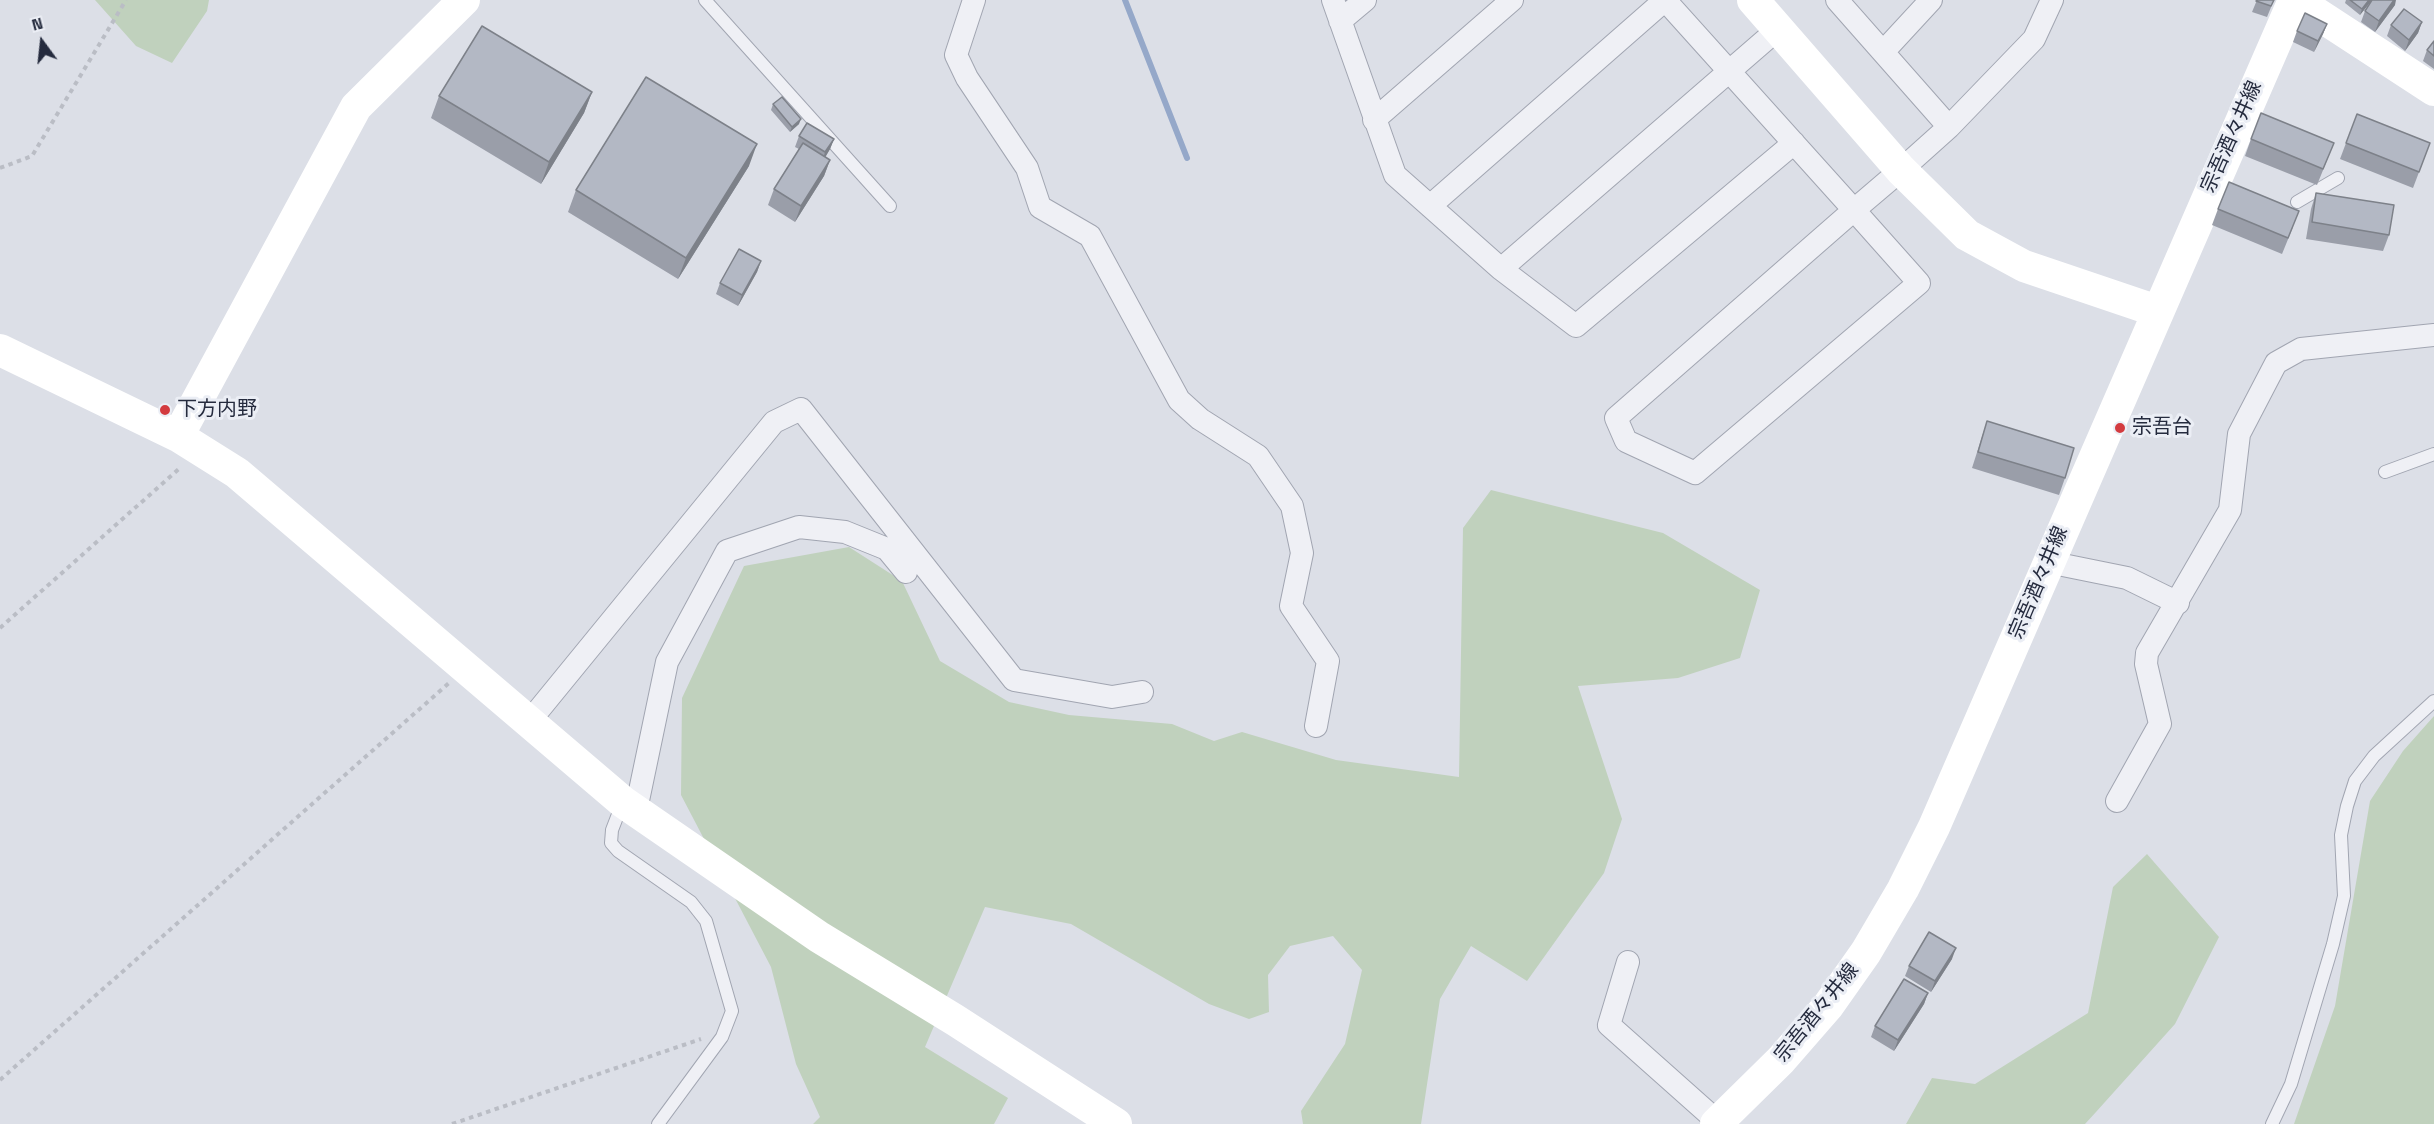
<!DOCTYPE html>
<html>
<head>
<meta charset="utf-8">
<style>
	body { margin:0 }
	#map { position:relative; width:2434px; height:1124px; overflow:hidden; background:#dcdfe7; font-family:"Space Grotesk",sans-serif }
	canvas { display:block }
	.north { position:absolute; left:12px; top:12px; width:60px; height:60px; -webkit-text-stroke:4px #ebeef5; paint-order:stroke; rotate:345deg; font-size:16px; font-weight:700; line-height:24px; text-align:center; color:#252b3e }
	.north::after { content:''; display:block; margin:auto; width:21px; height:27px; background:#252b3e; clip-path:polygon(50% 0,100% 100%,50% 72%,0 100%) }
</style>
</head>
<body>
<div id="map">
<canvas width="2434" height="1124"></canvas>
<div class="north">N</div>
</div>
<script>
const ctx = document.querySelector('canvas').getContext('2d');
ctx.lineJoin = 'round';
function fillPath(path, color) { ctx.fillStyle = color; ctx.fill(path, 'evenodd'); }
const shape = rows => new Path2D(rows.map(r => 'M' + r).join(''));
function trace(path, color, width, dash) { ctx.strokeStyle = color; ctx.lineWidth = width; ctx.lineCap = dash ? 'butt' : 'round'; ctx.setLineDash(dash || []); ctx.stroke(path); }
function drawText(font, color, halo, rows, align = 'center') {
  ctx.font = font + ' "Space Grotesk","Noto Sans JP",sans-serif'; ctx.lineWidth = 6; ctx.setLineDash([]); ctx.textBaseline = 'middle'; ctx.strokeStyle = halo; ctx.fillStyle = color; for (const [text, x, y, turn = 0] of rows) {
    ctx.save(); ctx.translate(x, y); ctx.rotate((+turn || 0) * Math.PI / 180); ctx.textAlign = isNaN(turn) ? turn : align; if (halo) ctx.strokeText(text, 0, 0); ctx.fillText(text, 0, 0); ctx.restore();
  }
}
fillPath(shape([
	[95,0,209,0,207,11,172,63,136,46],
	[1491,490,1663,533,1760,590,1740,658,1678,678,1578,686,1622,819,1604,873,1527,981,1471,946,1440,999,1421,1124,1303,1124,1301,1111,1345,1044,1362,970,1333,936,1290,946,1268,975,1269,1012,1249,1019,1209,1004,1071,924,985,907,925,1047,1008,1098,994,1124,813,1124,820,1117,796,1064,771,967,681,795,682,698,744,566,849,547,902,581,940,661,1009,702,1069,715,1172,724,1214,741,1242,732,1336,760,1459,777,1463,528],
	[2434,716,2434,1124,2294,1124,2335,1006,2370,801,2403,751],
	[2147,854,2219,937,2175,1024,2096,1112,2085,1124,1906,1124,1932,1078,1975,1084,2088,1013,2113,887]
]), '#c0d1bd');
trace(shape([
	[1125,0,1187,158]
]), '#95a8c9', 6);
const lane = shape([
	[705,0,890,206],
	[2297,202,2338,178],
	[2385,472,2434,454],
	[622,804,612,830,611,843,618,851,691,902,706,921,732,1011,722,1037,658,1124],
	[2272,1124,2291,1084,2333,944,2344,896,2341,835,2347,806,2355,781,2374,756,2434,701]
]);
const street = shape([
	[974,0,956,55,967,78,1027,168,1040,207,1090,236,1179,400,1200,419,1258,456,1292,506,1302,553,1291,606,1328,661,1316,726],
	[1333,0,1395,175,1501,269,1576,326,1794,143],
	[1665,0,1854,210,1919,283,1695,473,1626,441,1616,418,1854,210,1901,170,1949,127,2034,39,2052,0],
	[1837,0,1949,127],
	[1340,21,1365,0],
	[1883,52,1931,0],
	[1374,120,1512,0],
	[1430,206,1665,0],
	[1501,269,1778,29],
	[2048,562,2127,578,2178,603],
	[528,723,774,422,801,409,1014,680,1112,697,1142,692],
	[2117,801,2160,724,2146,664,2147,653,2230,510,2239,434,2276,363,2301,349,2434,335],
	[636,810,667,662,727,551,799,527,845,532,887,549,906,572],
	[1628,962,1609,1025,1718,1122]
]);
trace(lane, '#a1a5b1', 14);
trace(street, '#a1a5b1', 24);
trace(shape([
	[0,168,32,156,126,0],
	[0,628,181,467],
	[0,1080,449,683],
	[452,1124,701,1039]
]), '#babdc5', 4, [4.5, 4.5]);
trace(lane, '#eff0f5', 12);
trace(street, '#eff0f5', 22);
trace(shape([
	[1753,0,1901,170,1967,235,2024,266,2157,311],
	[2296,0,2434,90],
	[0,350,178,436,237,473,623,802,819,937,955,1020,1116,1124],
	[178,436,356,107,464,0],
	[1716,1124,1781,1060,1828,1006,1866,952,1903,889,1934,827,2294,0]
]), '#fff', 32);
fillPath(shape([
	[2257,0,2274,0,2267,17,2252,12],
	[2346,0,2372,0,2360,15,2345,3],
	[2395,5,2375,32,2361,22,2365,11],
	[2422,22,2418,33,2405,51,2387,36,2391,25],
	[2327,24,2323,34,2314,52,2293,42,2297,31],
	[2434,41,2434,69,2423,61,2427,50],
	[592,92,584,113,541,184,431,118,439,96],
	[773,104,799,124,790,132,771,110],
	[799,136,834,139,830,149,825,157,830,160,824,176,795,222,768,205,774,189,799,149,795,147],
	[2251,139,2334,143,2317,185,2245,156],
	[2346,143,2430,143,2413,188,2340,159],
	[749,166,678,279,568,212,576,190],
	[2316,193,2389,235,2383,251,2306,239,2311,209],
	[2218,209,2293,227,2282,254,2212,225],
	[761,261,757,272,738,306,716,294,720,283],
	[1987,421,2065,478,2059,495,1972,468],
	[1952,959,1931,992,1905,976,1909,966],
	[1928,993,1924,1004,1894,1051,1871,1037,1875,1026]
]), '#9a9ea9');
fillPath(shape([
	[2369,0,2372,0,2360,15,2362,9],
	[2394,0,2396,0,2395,5,2375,32,2379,21],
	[2422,22,2418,33,2405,51,2409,40],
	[2327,24,2323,34,2314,52,2318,41],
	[592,92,584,113,541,184,549,162],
	[801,119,799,124,790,132,792,127],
	[834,139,830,149,822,163,825,152],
	[757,144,749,166,678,279,686,258],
	[830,160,824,176,795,222,801,206],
	[761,261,757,272,738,306,742,295],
	[1956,948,1952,959,1931,992,1935,981],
	[1928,993,1924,1004,1894,1051,1898,1040]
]), '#7d8189');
const building = shape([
	[2257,0,2274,0,2271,6,2256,1,2257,0],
	[2350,0,2369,0,2362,9,2350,0],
	[2372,0,2394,0,2379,21,2365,11,2372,0],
	[2404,9,2422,22,2409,40,2391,25,2404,9],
	[2305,13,2327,24,2318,41,2297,31,2305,13],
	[482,26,592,92,549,162,439,96,482,26],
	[2434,41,2434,56,2427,50,2434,41],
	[646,77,757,144,686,258,576,190,646,77],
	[782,97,801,119,792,127,773,104,782,97],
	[2261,113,2334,143,2323,169,2251,139,2261,113],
	[2357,114,2430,143,2419,172,2346,143,2357,114],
	[807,123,834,139,825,152,799,136,807,123],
	[803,143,830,160,801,206,774,189,803,143],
	[2229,182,2299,211,2288,238,2218,209,2229,182],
	[2316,193,2394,205,2389,235,2312,222,2316,193],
	[739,249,761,261,742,295,720,283,739,249],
	[1987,421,2074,448,2065,478,1978,452,1987,421],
	[1929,932,1956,948,1935,981,1909,966,1929,932],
	[1904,979,1928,993,1898,1040,1875,1026,1904,979]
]);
fillPath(building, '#b3b8c4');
trace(building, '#7d8189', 1.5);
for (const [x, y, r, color] of [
	[165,410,6,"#d33b3f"],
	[2120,428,6,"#d33b3f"]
]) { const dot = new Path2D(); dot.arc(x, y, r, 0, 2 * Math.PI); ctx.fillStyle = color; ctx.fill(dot); trace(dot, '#ebeef5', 2); }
drawText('20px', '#252b3e', '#ebeef5', [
	["宗吾酒々井線",2232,137,-66],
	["宗吾酒々井線",2039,583,-67],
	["宗吾酒々井線",1817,1013,-51]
]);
drawText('20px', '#252b3e', '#ebeef5', [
	["下方内野",177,410],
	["宗吾台",2132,428]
], 'left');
</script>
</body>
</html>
